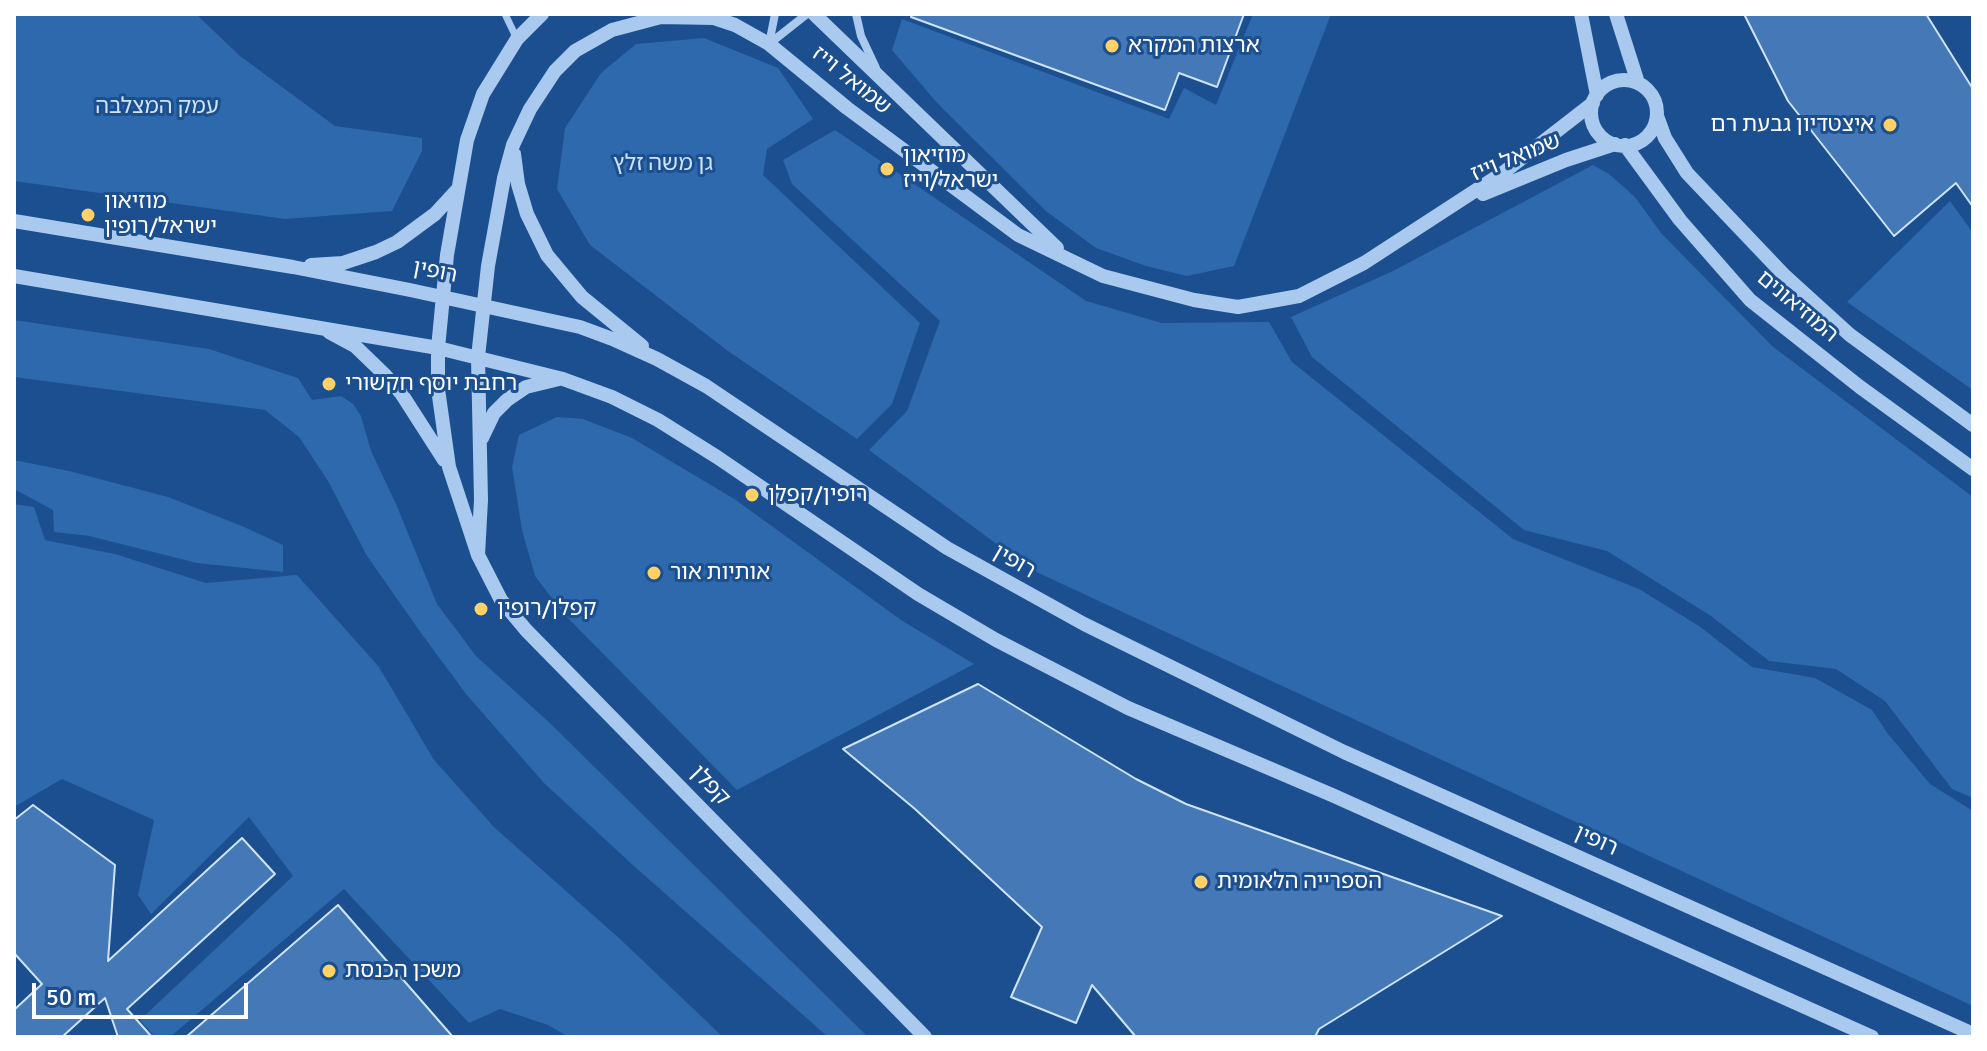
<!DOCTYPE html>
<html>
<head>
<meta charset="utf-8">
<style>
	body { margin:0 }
	#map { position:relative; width:1987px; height:1051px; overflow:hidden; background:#1b4f8f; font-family:Signika,sans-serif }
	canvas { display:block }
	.frame { position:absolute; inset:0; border:16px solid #fff; pointer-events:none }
	.scale { position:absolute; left:32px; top:983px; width:216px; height:36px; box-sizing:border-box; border:4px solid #fff; border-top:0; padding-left:10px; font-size:24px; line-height:28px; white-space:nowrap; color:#fff; -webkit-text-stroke:6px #1b4f8f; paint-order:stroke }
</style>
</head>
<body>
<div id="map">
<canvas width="1987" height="1051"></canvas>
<div class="frame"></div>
<div class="scale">50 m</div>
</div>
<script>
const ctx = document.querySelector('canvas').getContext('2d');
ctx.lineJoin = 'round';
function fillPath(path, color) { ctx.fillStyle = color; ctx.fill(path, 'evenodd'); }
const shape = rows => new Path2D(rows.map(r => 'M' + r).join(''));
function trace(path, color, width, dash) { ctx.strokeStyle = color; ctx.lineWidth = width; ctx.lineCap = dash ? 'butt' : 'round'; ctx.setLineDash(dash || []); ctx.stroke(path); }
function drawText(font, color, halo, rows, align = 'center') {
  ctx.font = font + ' Signika,"Noto Sans Hebrew",sans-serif'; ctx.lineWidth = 6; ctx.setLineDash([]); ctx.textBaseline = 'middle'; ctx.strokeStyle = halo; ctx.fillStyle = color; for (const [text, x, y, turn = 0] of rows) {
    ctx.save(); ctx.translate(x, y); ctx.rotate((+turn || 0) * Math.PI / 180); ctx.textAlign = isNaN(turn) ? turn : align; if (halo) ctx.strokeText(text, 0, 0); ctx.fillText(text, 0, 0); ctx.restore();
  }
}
fillPath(shape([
	[14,14,196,14,240,56,335,126,422,138,422,151,392,211,285,219,14,181],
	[1253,14,1331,14,1234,266,1187,276,1146,266,1096,248,1046,211,938,104,892,50,902,19,1169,119,1184,88,1216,105],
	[704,38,778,68,813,119,767,149,763,175,920,323,892,404,857,439,728,351,590,245,557,189,565,128,601,73,636,44],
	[835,130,1086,301,1162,323,1269,322,1292,362,1513,539,1639,589,1699,626,1752,667,1815,678,1872,710,1888,734,1930,784,1973,811,1973,1006,1032,570,869,450,907,411,940,321,792,184,783,160],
	[1593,165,1609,174,1635,197,1661,233,1772,346,1973,497,1973,798,1952,789,1885,701,1836,669,1769,661,1711,616,1607,551,1524,530,1312,357,1291,317,1393,271],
	[1950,201,1973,233,1973,390,1847,302],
	[14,320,209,349,298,378,312,400,341,396,353,404,361,416,371,451,396,504,437,604,476,656,552,725,868,1037,828,1037,635,867,544,783,466,694,421,633,367,556,328,481,299,437,265,410,14,377],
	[557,417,583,419,632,438,736,500,901,620,974,664,737,790,564,614,535,576,522,530,512,467,519,435],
	[14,460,69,471,168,497,242,526,283,545,283,572,197,563,89,536,54,532,53,510,14,489],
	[14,504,34,507,45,540,115,554,206,583,297,575,379,667,434,760,495,828,620,939,723,1037,569,1037,548,1025,500,1009,469,1023,344,889,170,1037,155,1037,140,1020,293,876,249,817,151,914,138,895,154,820,62,779,14,807]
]), '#2e69ad');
const building = shape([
	[912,14,1244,14,1217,87,1179,73,1165,110,911,17,912,14],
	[1744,14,1926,14,1973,89,1973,207,1956,183,1894,236,1788,101,1744,14],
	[978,684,1136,779,1186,804,1502,916,1319,1029,1315,1037,1136,1037,1092,985,1076,1023,1011,997,1042,927,915,809,843,749,978,684],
	[33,805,115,865,108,961,242,838,275,874,127,1009,152,1037,118,1037,105,998,62,1037,14,1037,14,1010,42,984,14,953,14,820,33,805],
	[338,905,453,1037,186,1037,338,905]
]);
fillPath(building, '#4478b7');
trace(building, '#cfe3fa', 2);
trace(shape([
	[505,14,517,39]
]), '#a9c9ee', 7);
trace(shape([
	[856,14,861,36,876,68],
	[769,44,807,14],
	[769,44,775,14]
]), '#a9c9ee', 8);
trace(shape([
	[542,14,517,39,483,94,467,140,447,255,438,348,438,389,449,467,478,555,501,600,526,630,925,1037],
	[814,14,1057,248],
	[1581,14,1597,95],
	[1616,14,1638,83],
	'1591 113a33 33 0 1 1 66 0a33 33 0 1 1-66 0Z',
	[1657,116,1665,138,1687,173,1785,276,1850,335,1973,425],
	[1625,145,1680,220,1750,300,1860,387,1973,469],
	[514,154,518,184,527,214,547,255,582,297,642,346],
	[1483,194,1566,160,1615,144],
	[14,221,293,267,410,290,580,327,615,340,657,359,706,386,947,548,1084,624,1344,752,1973,1034],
	[311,265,343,263,376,252,397,242,435,214,458,189],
	[14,276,438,348,563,379,612,397,658,420,717,457,918,594,996,640,1128,708,1332,795,1872,1037],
	[329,332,355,346,384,374,401,393,444,460],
	[482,438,494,413,507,400,526,387,559,379],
	[478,555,481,500,478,357,488,266,504,178,513,145,530,109,555,71,575,51,612,30,661,17,714,18,735,25,769,44,847,108,1018,235,1103,276,1194,300,1238,307,1299,296,1364,263,1504,172,1593,103]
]), '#a9c9ee', 14);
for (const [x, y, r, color] of [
	[1112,46,8,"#ffd166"],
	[1890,125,8,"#ffd166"],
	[887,169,8,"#ffd166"],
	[88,215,8,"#ffd166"],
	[329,384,8,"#ffd166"],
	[752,495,8,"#ffd166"],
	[654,573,8,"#ffd166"],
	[481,609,8,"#ffd166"],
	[1201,882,8,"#ffd166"],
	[329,971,8,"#ffd166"]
]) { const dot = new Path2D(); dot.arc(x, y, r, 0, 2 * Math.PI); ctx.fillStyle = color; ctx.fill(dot); trace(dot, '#1b4f8f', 3); }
drawText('22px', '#fff', '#1b4f8f', [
	["ארצות המקרא",1128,46],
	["איצטדיון גבעת רם",1874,125,"right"],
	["מוזיאון",903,156],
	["ישראל/וייז",903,181],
	["מוזיאון",104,202],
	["ישראל/רופין",104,227],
	["רחבת יוסף חקשורי",345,384],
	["רופין/קפלן",768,495],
	["אותיות אור",670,573],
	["קפלן/רופין",497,609],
	["הספרייה הלאומית",1217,882],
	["משכן הכנסת",345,971]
], 'left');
drawText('22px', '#fff', '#1b4f8f', [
	["שמואל וייז",851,81,39],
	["שמואל וייז",1516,158,-22],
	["רופין",435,272,11],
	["המוזיאונים",1797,307,40],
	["רופין",1014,562,30],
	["קפלן",710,786,46],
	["רופין",1596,841,24]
]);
drawText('22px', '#cfe3fa', '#1b4f8f', [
	["עמק המצלבה",157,107],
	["גן משה זלץ",663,164]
]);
</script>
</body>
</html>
